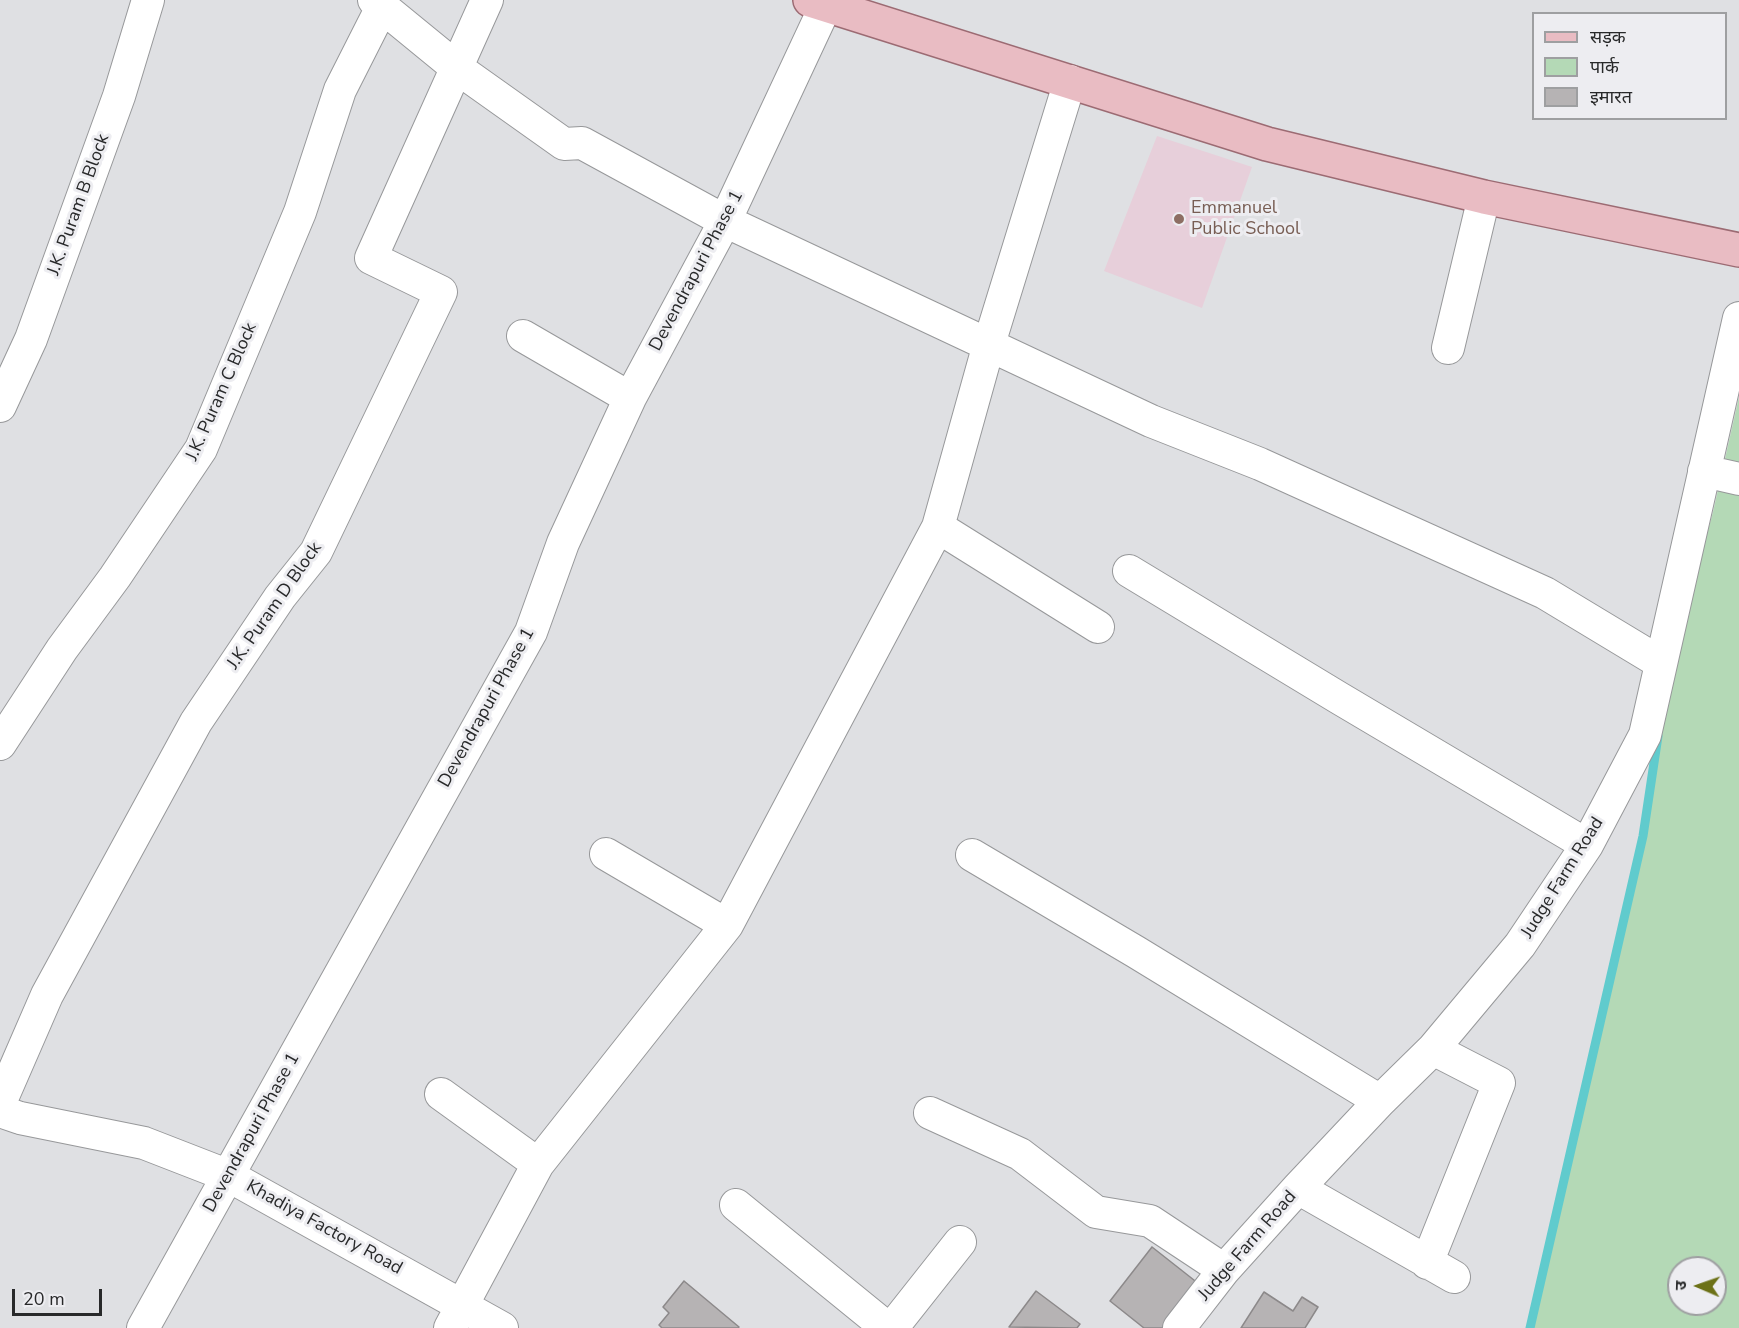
<!DOCTYPE html>
<html>
<head>
<meta charset="utf-8">
<style>
	body { margin:0 }
	#map { position:relative; width:1739px; height:1328px; overflow:hidden; background:#dfe0e3; font-family:"Nunito Sans","Noto Sans Devanagari",sans-serif }
	canvas { display:block }
	.legend { position:absolute; left:1532px; top:12px; width:195px; height:108px; box-sizing:border-box; background:#ededf1; border:2px solid #9e9fa1; margin:0; padding:8px 10px; list-style:none; font-size:18px; color:#28292a }
	.legend li { display:flex; align-items:center; gap:12px; height:30px }
	.legend b { width:30px; border:2px solid #9e9fa1 }
	.north { position:absolute; left:1667px; top:1256px; width:60px; height:60px; box-sizing:border-box; background:#ededf1; border:2px solid #9e9fa1; border-radius:50%; rotate:272deg; font-size:16px; font-weight:700; line-height:24px; text-align:center; color:#28292a }
	.north::after { content:''; display:block; margin:auto; width:21px; height:27px; background:#6c7117; clip-path:polygon(50% 0,100% 100%,50% 72%,0 100%) }
	.scale { position:absolute; left:12px; top:1289px; width:90px; height:27px; box-sizing:border-box; border:3px solid #28292a; border-top:0; padding-left:8px; font-size:18px; line-height:21px; white-space:nowrap; color:#28292a; -webkit-text-stroke:4px #ededf1; paint-order:stroke }
</style>
</head>
<body>
<div id="map">
<canvas width="1739" height="1328"></canvas>
<ul class="legend">
<li><b style="height:8px;background:#e9bcc3"></b>सड़क</li>
<li><b style="height:16px;background:#b4d9b6"></b>पार्क</li>
<li><b style="height:16px;background:#b6b3b4"></b>इमारत</li>
</ul>
<div class="north">उ</div>
<div class="scale">20 m</div>
</div>
<script>
const ctx = document.querySelector('canvas').getContext('2d');
ctx.lineJoin = 'round';
function fillPath(path, color) { ctx.fillStyle = color; ctx.fill(path, 'evenodd'); }
const shape = rows => new Path2D(rows.map(r => 'M' + r).join(''));
function trace(path, color, width, dash) { ctx.strokeStyle = color; ctx.lineWidth = width; ctx.lineCap = dash ? 'butt' : 'round'; ctx.setLineDash(dash || []); ctx.stroke(path); }
function drawText(font, color, halo, rows, align = 'center') {
  ctx.font = font + ' "Nunito Sans",sans-serif'; ctx.lineWidth = 6; ctx.setLineDash([]); ctx.textBaseline = 'middle'; ctx.strokeStyle = halo; ctx.fillStyle = color; for (const [text, x, y, turn = 0] of rows) {
    ctx.save(); ctx.translate(x, y); ctx.rotate((+turn || 0) * Math.PI / 180); ctx.textAlign = isNaN(turn) ? turn : align; if (halo) ctx.strokeText(text, 0, 0); ctx.fillText(text, 0, 0); ctx.restore();
  }
}
fillPath(shape([
	[1157,136,1252,167,1202,308,1104,271]
]), '#e7cfda');
fillPath(shape([
	[1739,397,1739,1328,1530,1328,1643,836,1666,683,1713,512],
	[1679,1268,1715,1268,1715,1304,1679,1304]
]), '#b4d9b6');
trace(shape([
	[1530,1328,1643,836,1658,736]
]), '#60cbcd', 9);
const building = shape([
	[1152,1247,1199,1284,1165,1328,1144,1328,1110,1301,1152,1247],
	[684,1281,739,1327,738,1328,662,1328,659,1325,669,1313,663,1307,684,1281],
	[1036,1291,1080,1324,1077,1328,1009,1327,1036,1291],
	[1264,1292,1293,1311,1302,1297,1318,1307,1305,1328,1241,1328,1264,1292]
]);
fillPath(building, '#b6b3b4');
trace(building, '#8c898a', 1.5);
const minor = shape([
	[374,0,457,68,564,144,582,143,725,221,1151,421,1260,464,1545,593,1661,663],
	[523,336,630,398],
	[1448,348,1484,197],
	[0,406,31,339,119,96,148,0],
	[1704,471,1739,479],
	[938,527,1098,627],
	[1129,571,1339,698,1587,845],
	[0,744,62,649,115,577,201,449,300,212,340,90,382,7],
	[606,854,727,925],
	[972,855,1136,952,1380,1101],
	[441,1094,538,1164],
	[0,1103,47,995,196,722,280,597,316,552,441,292,371,258,487,0],
	[0,1111,20,1118,144,1143,229,1176,502,1328],
	[930,1113,1020,1154,1096,1212,1150,1221,1224,1270],
	[1298,1188,1454,1277],
	[736,1205,887,1328],
	[1427,1263,1499,1083,1433,1049],
	[143,1328,531,632,563,543,630,398,725,221,826,5],
	[450,1328,538,1164,727,925,938,527,989,344,1070,81],
	[892,1328,960,1242],
	[1179,1328,1224,1270,1298,1188,1380,1101,1433,1049,1520,945,1587,845,1645,735,1739,318]
]);
const major = shape([
	[810,0,1267,144,1484,197,1739,250]
]);
trace(minor, '#97989a', 34);
trace(major, '#9c6b73', 36);
trace(minor, '#fff', 32);
trace(major, '#e9bcc3', 33);
for (const [x, y, r, color] of [
	[1179,219,6,"#8d6e63"]
]) { const dot = new Path2D(); dot.arc(x, y, r, 0, 2 * Math.PI); ctx.fillStyle = color; ctx.fill(dot); trace(dot, '#ededf1', 2); }
drawText('18px', '#28292a', '#ededf1', [
	["J.K. Puram B Block",79,205,-70],
	["Devendrapuri Phase 1",697,271,-62],
	["J.K. Puram C Block",222,392,-66],
	["J.K. Puram D Block",275,606,-55],
	["Devendrapuri Phase 1",487,708,-61],
	["Judge Farm Road",1563,878,-58],
	["Devendrapuri Phase 1",252,1133,-61],
	["Khadiya Factory Road",324,1228,29],
	["Judge Farm Road",1248,1246,-49]
]);
drawText('18px', '#785e54', '#ededf1', [
	["Emmanuel",1191,209],
	["Public School",1191,230]
], 'left');
</script>
</body>
</html>
